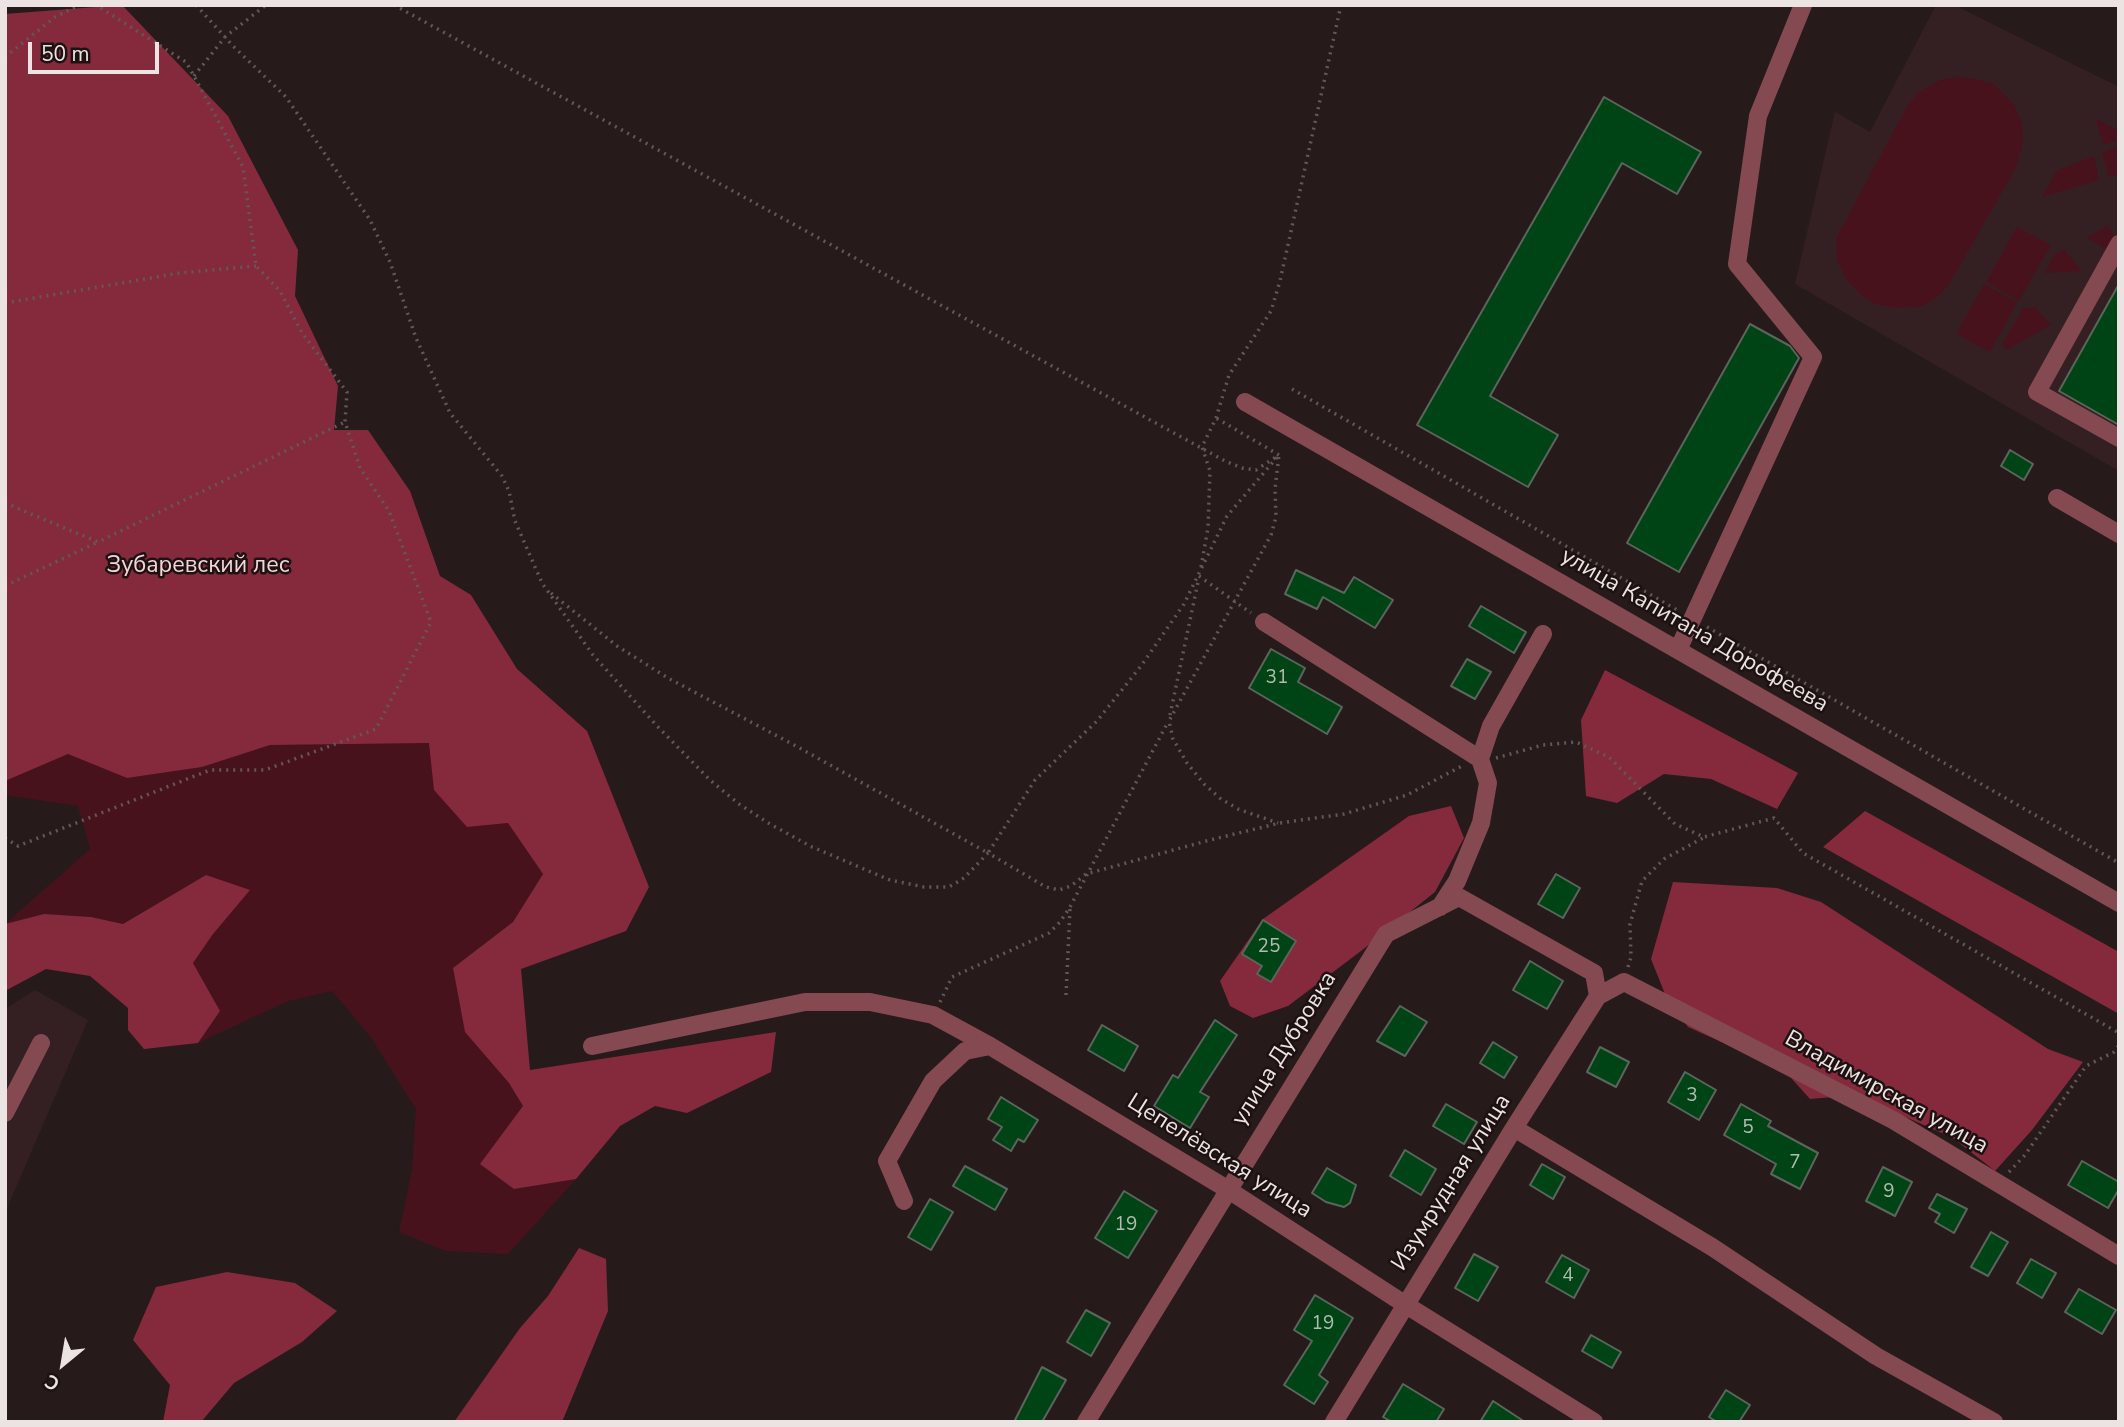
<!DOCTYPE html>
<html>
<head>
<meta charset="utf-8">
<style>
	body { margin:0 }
	#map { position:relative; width:2124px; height:1427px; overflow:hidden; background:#271a1b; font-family:"Nunito Sans",sans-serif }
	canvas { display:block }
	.frame { position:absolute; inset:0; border:7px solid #ece3e3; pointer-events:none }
	.north { position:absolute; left:28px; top:1329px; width:70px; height:70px; -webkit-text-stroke:5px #1d1112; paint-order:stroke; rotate:210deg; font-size:19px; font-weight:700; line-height:28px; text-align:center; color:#ece3e3 }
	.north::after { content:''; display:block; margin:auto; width:24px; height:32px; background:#ece3e3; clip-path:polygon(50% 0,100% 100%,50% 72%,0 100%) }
	.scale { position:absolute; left:28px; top:42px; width:131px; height:32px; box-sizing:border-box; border:4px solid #ece3e3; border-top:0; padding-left:9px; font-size:21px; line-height:24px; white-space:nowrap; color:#ece3e3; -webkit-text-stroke:5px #1d1112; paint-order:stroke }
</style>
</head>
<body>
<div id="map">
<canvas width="2124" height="1427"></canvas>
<div class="frame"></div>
<div class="north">С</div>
<div class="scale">50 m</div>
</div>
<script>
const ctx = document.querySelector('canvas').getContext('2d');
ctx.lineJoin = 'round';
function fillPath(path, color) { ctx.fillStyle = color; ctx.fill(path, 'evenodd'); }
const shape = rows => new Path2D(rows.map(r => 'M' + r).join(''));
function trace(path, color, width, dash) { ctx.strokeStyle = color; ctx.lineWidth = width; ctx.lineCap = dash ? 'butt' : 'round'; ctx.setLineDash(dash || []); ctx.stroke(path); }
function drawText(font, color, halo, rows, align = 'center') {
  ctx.font = font + ' "Nunito Sans",sans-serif'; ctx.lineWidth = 5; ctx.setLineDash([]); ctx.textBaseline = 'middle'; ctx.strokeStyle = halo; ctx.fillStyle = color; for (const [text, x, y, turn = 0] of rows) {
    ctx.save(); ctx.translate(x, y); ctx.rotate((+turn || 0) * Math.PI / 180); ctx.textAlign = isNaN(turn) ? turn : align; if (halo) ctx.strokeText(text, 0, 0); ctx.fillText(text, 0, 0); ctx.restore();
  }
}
fillPath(shape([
	[1936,5,1954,5,2119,87,2119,471,1795,284,1835,112,1870,132],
	[35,990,88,1020,5,1213,5,1009]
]), '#342023');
fillPath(shape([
	[1959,76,1993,83,2014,104,2022,123,2023,142,2017,166,1949,285,1936,298,1922,306,1897,308,1875,304,1862,296,1846,280,1837,260,1836,238,1906,108,1918,92,1938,81],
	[2096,119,2119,131,2119,140,2103,145],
	[2119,146,2119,175,2108,177,2102,152],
	[2094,156,2099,180,2042,197,2057,170],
	[2109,225,2114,237,2108,250,2086,238],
	[2017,227,2051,245,2019,301,1986,282],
	[2064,249,2082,271,2044,273,2054,255],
	[1984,284,2017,302,1990,352,1956,334],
	[2035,307,2051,325,2006,350,2002,344,2023,308],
	[429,743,467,827,508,823,543,874,513,922,453,968,465,1032,509,1083,523,1106,514,1189,576,1179,508,1254,446,1251,399,1232,412,1169,416,1109,370,1036,332,991,288,1001,198,1043,220,1011,193,963,213,934,206,875,123,924,91,917,44,914,5,924,90,849,78,806,5,795,5,781,68,754,127,778,202,767,270,745]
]), '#48121d');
fillPath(shape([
	[122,5,228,116,298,250,295,296,338,386,334,430,368,430,410,491,440,576,471,595,517,669,587,731,649,887,626,931,521,969,530,1070,776,1032,771,1072,687,1113,655,1106,620,1126,576,1179,514,1189,480,1164,523,1106,509,1083,465,1032,453,968,513,922,543,874,508,823,467,827,434,790,429,743,270,745,202,767,127,778,68,754,5,781,5,14],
	[1605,670,1798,773,1777,809,1711,779,1664,774,1617,803,1586,796,1581,720],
	[1451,806,1464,838,1435,892,1361,951,1288,1006,1253,1018,1230,1006,1220,981,1263,919,1409,816],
	[1865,811,2119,952,2119,1014,1823,847],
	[206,875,250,890,213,934,193,963,220,1011,198,1043,144,1049,128,1030,128,1008,90,976,46,969,5,991,5,924,44,914,91,917,123,924],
	[1673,882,1777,888,1821,902,2048,1049,2083,1062,2032,1130,1995,1171,1953,1138,1856,1095,1810,1099,1784,1070,1688,1027,1665,994,1651,959],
	[579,1248,606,1259,608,1311,562,1422,454,1422,520,1328,548,1296],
	[227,1272,295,1283,337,1311,302,1342,234,1383,201,1422,163,1422,170,1385,133,1340,156,1287]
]), '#852a3c');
const building = shape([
	[1604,97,1701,152,1677,194,1622,163,1490,396,1558,435,1528,487,1417,425,1604,97],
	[2119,284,2119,425,2059,391,2119,284],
	[1750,324,1790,346,1799,358,1679,572,1627,543,1750,324],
	[2010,450,2033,464,2024,480,2001,466,2010,450],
	[1296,570,1344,593,1354,577,1393,600,1375,628,1323,597,1317,609,1285,594,1296,570],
	[1481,606,1526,632,1514,653,1469,626,1481,606],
	[1271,649,1305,668,1298,682,1342,707,1327,734,1249,688,1271,649],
	[1467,659,1491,672,1475,699,1451,686,1467,659],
	[1556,874,1580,888,1563,918,1538,904,1556,874],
	[1263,920,1296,941,1271,982,1257,974,1262,966,1242,954,1263,920],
	[1530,961,1563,981,1547,1009,1513,990,1530,961],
	[1400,1006,1427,1022,1405,1056,1377,1041,1400,1006],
	[1215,1020,1237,1035,1200,1092,1209,1097,1190,1128,1154,1106,1173,1075,1178,1078,1215,1020],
	[1102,1025,1138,1046,1124,1071,1088,1050,1102,1025],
	[1493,1042,1517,1057,1504,1078,1480,1063,1493,1042],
	[1600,1047,1629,1062,1616,1087,1587,1072,1600,1047],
	[1685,1072,1716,1090,1699,1120,1668,1102,1685,1072],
	[1001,1097,1038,1120,1024,1142,1018,1139,1011,1151,993,1140,1002,1127,988,1119,1001,1097],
	[1446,1104,1477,1122,1464,1144,1433,1126,1446,1104],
	[1741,1104,1771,1121,1768,1126,1818,1153,1800,1189,1771,1174,1776,1164,1724,1135,1741,1104],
	[1405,1150,1436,1169,1421,1195,1390,1176,1405,1150],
	[2082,1161,2119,1182,2119,1189,2108,1208,2068,1185,2082,1161],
	[1542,1164,1565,1177,1553,1199,1530,1185,1542,1164],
	[965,1166,1007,1189,995,1210,953,1186,965,1166],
	[1883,1167,1912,1182,1895,1216,1866,1201,1883,1167],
	[1327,1168,1356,1185,1350,1203,1344,1207,1326,1202,1312,1193,1327,1168],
	[1124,1191,1157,1211,1128,1258,1095,1238,1124,1191],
	[1937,1194,1967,1209,1954,1233,1935,1222,1940,1214,1929,1208,1937,1194],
	[930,1199,953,1212,931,1250,908,1237,930,1199],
	[1991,1232,2008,1242,1988,1276,1971,1267,1991,1232],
	[1474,1254,1498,1267,1478,1301,1455,1288,1474,1254],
	[1562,1255,1589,1270,1574,1298,1546,1282,1562,1255],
	[2031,1259,2056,1273,2042,1298,2017,1283,2031,1259],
	[2079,1289,2116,1310,2102,1334,2065,1312,2079,1289],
	[1315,1295,1353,1318,1319,1375,1328,1382,1314,1404,1284,1385,1312,1341,1294,1330,1315,1295],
	[1086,1310,1110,1323,1091,1356,1067,1342,1086,1310],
	[1591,1335,1621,1352,1612,1368,1582,1351,1591,1335],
	[1042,1367,1066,1380,1042,1422,1014,1422,1042,1367],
	[1403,1384,1444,1409,1436,1422,1392,1422,1383,1417,1403,1384],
	[1726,1390,1750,1405,1739,1422,1717,1422,1709,1417,1726,1390],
	[1493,1401,1525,1422,1480,1422,1493,1401]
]);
fillPath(building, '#004415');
trace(building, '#5a665b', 2);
trace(shape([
	[196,5,233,46,286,97,370,220,390,262,416,338,450,413,502,476,509,491,515,521,542,583,593,655,657,726,710,780,739,804,770,824,812,847,890,880,924,887,949,887,964,878,988,853,1046,887,1059,890,1071,886,1086,874,1210,840,1280,823,1344,814,1407,795,1462,766],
	[394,5,1225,461,1242,468,1256,470,1279,455,1216,418],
	[5,57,55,17,79,5],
	[194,76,225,37,266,5],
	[5,303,180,273,256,266],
	[1292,389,1679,611],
	[5,503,98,542,345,422],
	[1201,567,1208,528,1210,471,1202,447,1216,418,1229,375,1271,311,1280,281,1341,5],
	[1199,576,1251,613],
	[5,586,98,542],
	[551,593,617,646,668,678,796,746,988,853,1035,780,1097,721,1141,666,1184,604,1227,516,1279,455,1275,489,1276,517,1271,535,1169,721,1173,739,1187,763,1204,784,1221,799,1238,809,1278,823],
	[1707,627,2119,863],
	[1170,715,1198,582],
	[1496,758,1543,745,1576,742,1609,757,1675,824,1704,837,1774,818,1803,853,2119,1033],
	[5,838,18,846,210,770,265,770,376,729,431,622,389,511,360,468,345,422,347,392,302,333,280,291,256,266,243,167,194,76,186,62,96,5],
	[1628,967,1631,957,1630,924,1642,881,1664,859,1703,838],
	[1066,995,1070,909],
	[940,1002,952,977,1049,933,1060,922,1070,907,1168,722],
	[2009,1172,2025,1155,2086,1066,2114,1052,2119,1045]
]), '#635758', 3.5, [2, 5]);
trace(shape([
	[2119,244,2037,392,2119,438],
	[1245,402,2119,903],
	[2057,498,2119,534],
	[1264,622,1480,759,1488,783,1481,823,1457,881,1440,907],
	[1678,650,1813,357,1737,264,1758,116,1803,5],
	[1480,759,1491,726,1543,634],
	[592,1046,805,1002,870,1002,933,1015,990,1046],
	[5,1113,41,1043],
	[1514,1128,1712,1247,1876,1356,1994,1422],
	[904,1201,887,1161,933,1081,965,1051,990,1046,1227,1189,1406,1305,1594,1422],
	[1086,1422,1386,934,1459,897,1594,973,1598,996],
	[1334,1422,1514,1128,1598,996,1624,982,1893,1120,2119,1256]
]), '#854951', 18);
drawText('19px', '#b1bbb0', null, [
	["31",1277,678],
	["25",1269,947],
	["3",1692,1096],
	["5",1748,1128],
	["7",1795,1163],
	["9",1889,1192],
	["19",1126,1225],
	["4",1568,1276],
	["19",1323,1324]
]);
drawText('23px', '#f2d6d9', '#1d1112', [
	["Зубаревский лес",198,566]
]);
drawText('23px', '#ece3e3', '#1d1112', [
	["улица Капитана Дорофеева",1694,631,30],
	["улица Дубровка",1285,1049,-58],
	["Владимирская улица",1886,1093,29],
	["Цепелёвская улица",1219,1157,32],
	["Изумрудная улица",1452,1183,-58]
]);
</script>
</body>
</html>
